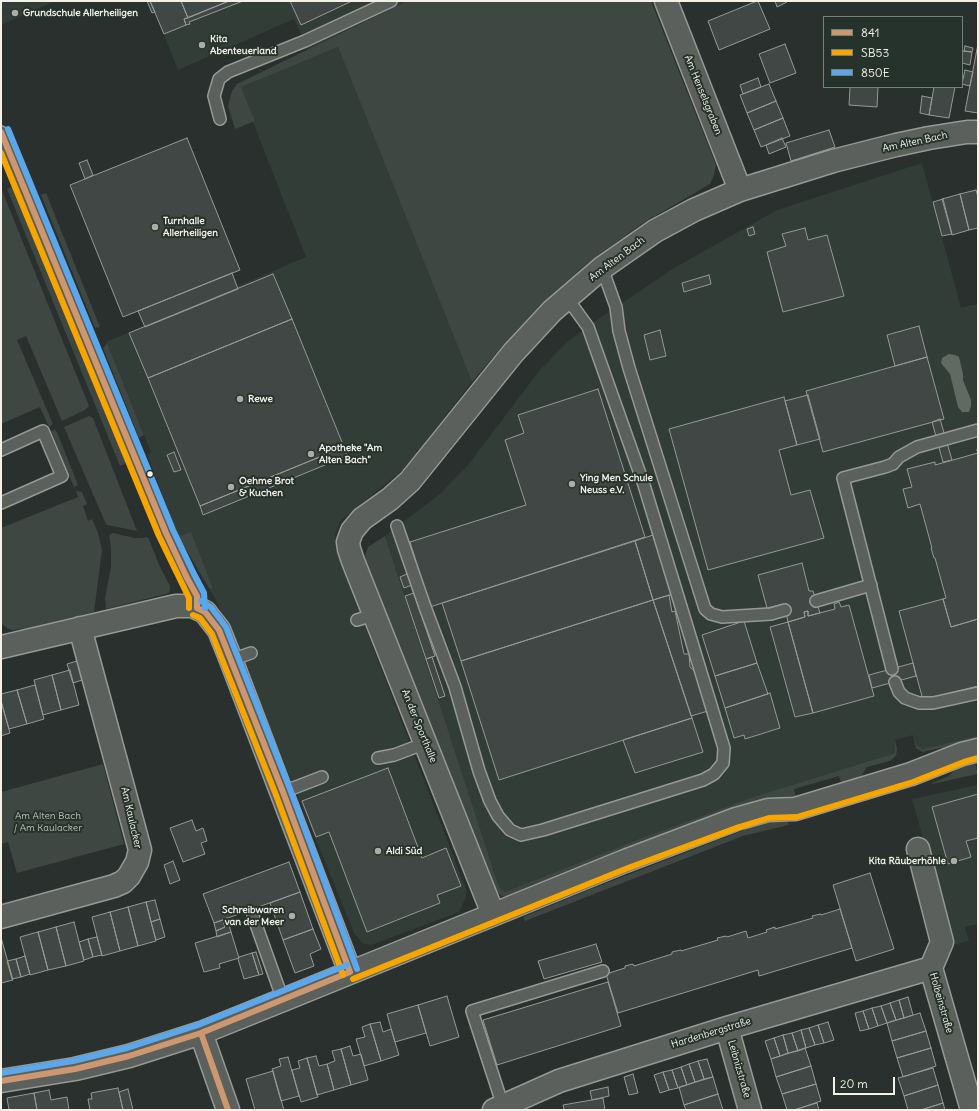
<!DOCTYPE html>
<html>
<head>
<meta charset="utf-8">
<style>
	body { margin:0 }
	#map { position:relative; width:979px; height:1111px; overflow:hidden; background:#29302d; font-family:Delius,sans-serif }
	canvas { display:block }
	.frame { position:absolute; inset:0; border:2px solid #f4f1e8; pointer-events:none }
	.legend { position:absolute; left:823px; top:16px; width:140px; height:72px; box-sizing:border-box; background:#26332d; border:1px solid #787f78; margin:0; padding:5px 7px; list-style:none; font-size:12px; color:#f4f1e8 }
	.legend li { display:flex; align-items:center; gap:8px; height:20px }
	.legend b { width:20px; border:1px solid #787f78 }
	.scale { position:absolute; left:833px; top:1077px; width:62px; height:18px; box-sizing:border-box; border:2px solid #f4f1e8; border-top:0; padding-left:5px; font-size:12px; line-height:14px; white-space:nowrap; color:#f4f1e8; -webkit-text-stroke:3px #26332d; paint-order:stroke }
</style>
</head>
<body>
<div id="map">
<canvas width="979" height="1111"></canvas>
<div class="frame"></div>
<ul class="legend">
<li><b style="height:5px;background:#cd976f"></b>841</li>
<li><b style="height:5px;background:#f7a600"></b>SB53</li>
<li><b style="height:5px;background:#5aa8eb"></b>850E</li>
</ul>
<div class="scale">20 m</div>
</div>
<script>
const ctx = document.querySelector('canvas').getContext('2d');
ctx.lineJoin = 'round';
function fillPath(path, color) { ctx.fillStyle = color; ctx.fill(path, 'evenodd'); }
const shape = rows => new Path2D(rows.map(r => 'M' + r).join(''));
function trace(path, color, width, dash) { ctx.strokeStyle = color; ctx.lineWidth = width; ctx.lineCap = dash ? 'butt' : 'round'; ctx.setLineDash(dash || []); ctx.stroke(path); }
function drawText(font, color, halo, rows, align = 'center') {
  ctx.font = font + ' Delius,sans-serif'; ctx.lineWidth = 4; ctx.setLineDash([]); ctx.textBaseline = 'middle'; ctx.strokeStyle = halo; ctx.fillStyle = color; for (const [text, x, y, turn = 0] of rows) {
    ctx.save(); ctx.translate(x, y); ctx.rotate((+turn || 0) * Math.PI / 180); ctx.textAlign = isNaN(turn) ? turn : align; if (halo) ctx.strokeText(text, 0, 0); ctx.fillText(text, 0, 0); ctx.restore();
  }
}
fillPath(shape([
	[1,1,55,1,1,25],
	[147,1,407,1,308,49,294,19,178,70,155,12,152,13],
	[338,47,472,382,404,469,340,521,335,535,337,546,366,629,466,889,466,897,459,912,371,945,362,943,354,933,229,628,215,598,185,548,175,528,147,455,151,452,106,342,306,257,239,87],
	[922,163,961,308,978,304,978,736,922,749,917,745,913,735,895,740,895,753,753,797,639,839,506,892,502,890,499,887,385,536,441,493,468,465,539,371,567,342,600,318,674,268,777,210],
	[978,785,978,924,965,927,969,941,953,945,912,799]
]), '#323d37');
fillPath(shape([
	[407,1,651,1,716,165,714,175,710,184,643,223,589,262,541,304,505,343,472,382,338,47,241,87,255,121,235,129,228,106,232,91,237,84],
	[14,186,126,463,120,466,7,189],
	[1,188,89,406,85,410,62,421,26,336,17,340,53,424,49,427,40,407,1,424],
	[46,193,100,327,95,328,41,195],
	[107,343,144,435,139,438,103,348],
	[89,416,93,418,137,531,107,525,105,522,64,427],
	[55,430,57,432,78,485,74,487,51,431],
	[76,491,82,492,87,504,83,506,88,521,92,519,98,533,102,550,94,612,29,628,12,630,7,628,1,623,1,528,78,497],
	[191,532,212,586,211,589,209,588,179,537],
	[113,533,135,538,142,538,148,537,160,567,170,586,170,590,169,593,106,609,105,598,111,567,111,548,109,535],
	[385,536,499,887,505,892,639,839,753,797,895,753,895,740,897,749,896,756,890,761,867,767,860,778,843,788,839,776,794,789,797,802,771,800,768,798,515,895,507,897,502,896,496,892,494,888,368,567,365,556,368,547],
	[913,735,917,745,922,749,978,736,978,740,922,752,916,748],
	[974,759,978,774,932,784,932,783,949,776,960,764],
	[103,764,124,844,17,873,8,842,1,844,1,792],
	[772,820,788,822,789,825,743,836,525,921,523,917,591,889,744,830,752,824]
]), '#3e4742');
fillPath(shape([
	[949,354,955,355,959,357,963,374,963,380,971,400,971,406,969,412,962,412,958,407,950,374,941,363,942,358]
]), '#616963');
const building = shape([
	[147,1,150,1,155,12,152,13,147,1],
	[150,1,181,1,188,18,184,19,186,25,164,34,150,1],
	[181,1,229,1,188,18,181,1],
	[229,1,243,1,189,22,190,24,186,25,184,19,229,1],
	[290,1,352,1,301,25,290,1],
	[757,1,758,1,770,29,719,50,708,21,757,1],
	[775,1,787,1,787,2,777,7,775,1],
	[785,44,796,73,770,83,759,54,785,44],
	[978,44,978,113,965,111,978,44],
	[965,46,973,48,972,52,964,51,965,46],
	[962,51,972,52,970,65,962,63,962,51],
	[965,70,973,72,970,86,962,84,965,70],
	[758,78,761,87,743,94,740,85,758,78],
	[769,84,776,101,747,113,740,95,769,84],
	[850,87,878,87,877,107,849,105,850,87],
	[934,87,955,87,949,118,929,115,934,87],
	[922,96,932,98,929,115,920,113,922,96],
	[776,101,783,118,754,130,747,113,776,101],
	[783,118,790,136,761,147,754,130,783,118],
	[829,130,835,147,791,161,786,143,829,130],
	[187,138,240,270,123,317,70,185,187,138],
	[782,138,786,147,769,154,766,145,782,138],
	[87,160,93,175,85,179,79,163,87,160],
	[976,190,978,197,978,228,969,230,960,194,976,190],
	[960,194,969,230,952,235,942,199,960,194],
	[943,199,952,234,942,236,933,202,943,199],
	[753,227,755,234,749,236,747,229,753,227],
	[805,228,808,240,827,235,844,296,783,312,767,252,786,246,782,234,805,228],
	[232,273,238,289,145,327,138,311,232,273],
	[273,274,292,319,148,378,129,333,273,274],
	[709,275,711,284,684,292,682,283,709,275],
	[292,319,344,447,200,506,148,378,292,319],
	[919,326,927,357,895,366,887,335,919,326],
	[660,330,666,356,650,360,644,335,660,330],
	[927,357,944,419,823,452,806,391,927,357],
	[598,389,645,537,430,607,410,542,526,505,505,440,524,433,518,415,598,389],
	[808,395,820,439,797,445,785,401,808,395],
	[784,397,797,445,779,450,791,495,810,490,824,538,708,570,669,429,784,397],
	[940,419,952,460,943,462,932,422,940,419],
	[344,447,347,456,203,515,200,506,344,447],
	[977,450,978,450,978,619,951,627,943,599,946,598,935,558,934,558,931,548,932,548,920,504,908,508,903,489,912,487,907,469,935,462,935,465,978,453,977,450],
	[174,452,181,470,174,472,167,455,174,452],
	[659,533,677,593,653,600,635,541,659,533],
	[635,541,653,600,461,661,442,603,635,541],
	[802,563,809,591,813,591,820,613,808,616,808,611,804,612,805,617,788,622,784,604,767,608,758,575,802,563],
	[407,574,412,585,404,588,400,577,407,574],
	[414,593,435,656,426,659,405,596,414,593],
	[669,595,672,612,675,611,684,654,689,654,690,667,696,672,708,711,691,716,653,600,669,595],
	[943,599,951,627,978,619,978,686,923,700,899,611,943,599],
	[653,600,692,718,499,780,461,661,653,600],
	[839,602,841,607,849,605,874,696,813,713,788,622,805,617,804,612,808,611,808,616,835,609,834,604,839,602],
	[744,621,757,663,715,676,702,635,744,621],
	[788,622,813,713,795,717,770,627,788,622],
	[432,657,445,696,439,698,426,659,432,657],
	[77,661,82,680,73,683,67,664,77,661],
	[757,663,768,694,725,708,715,676,757,663],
	[913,663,916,676,872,688,869,675,913,663],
	[70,670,79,705,61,710,52,675,70,670],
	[52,675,61,710,43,715,34,680,52,675],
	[35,685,44,719,27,724,17,690,35,685],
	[17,690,27,724,9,729,1,701,1,694,17,690],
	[770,693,780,728,745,739,744,735,734,738,725,708,770,693],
	[1,701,10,733,1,736,1,701],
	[692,718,703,752,635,773,623,740,692,718],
	[388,768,422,858,446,848,461,886,437,895,440,903,367,932,329,832,316,837,302,801,388,768],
	[978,794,978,838,966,841,971,857,948,864,932,807,978,794],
	[192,820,196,831,203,828,207,841,201,843,205,854,183,862,170,828,192,820],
	[173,861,180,880,170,884,164,865,173,861],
	[289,862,300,892,214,923,203,894,289,862],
	[870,873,894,949,856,961,833,885,870,873],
	[300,892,313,929,283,940,270,903,300,892],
	[155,900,160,919,151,922,146,902,155,900],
	[146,902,156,941,138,946,128,907,146,902],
	[128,907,138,946,120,951,110,912,128,907],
	[840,909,852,948,759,976,758,970,618,1013,606,974,625,968,625,966,633,964,634,966,672,954,672,952,676,951,681,950,681,951,718,940,717,938,726,936,727,937,746,931,748,938,767,932,766,930,775,927,775,929,813,918,812,916,816,915,821,914,821,915,840,909],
	[110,912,120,951,102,956,92,917,110,912],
	[227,918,231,932,217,937,216,931,225,927,223,920,227,918],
	[160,919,165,937,156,940,151,922,160,919],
	[223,920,225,927,216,931,214,923,223,920],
	[74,922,84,961,66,966,56,927,74,922],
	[56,927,66,966,48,970,38,932,56,927],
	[313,929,321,949,310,954,314,966,295,973,283,940,313,929],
	[38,932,48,970,30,975,20,937,38,932],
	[231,932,239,958,219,964,220,968,204,972,195,943,231,932],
	[97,937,102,955,93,957,88,939,97,937],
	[88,939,93,957,84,960,79,942,88,939],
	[2,941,13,980,1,983,1,942,2,941],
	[596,944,602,962,544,979,538,961,596,944],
	[256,952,263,974,259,975,252,953,256,952],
	[252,953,259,975,244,979,238,959,239,957,252,953],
	[25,956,30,974,21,977,16,959,25,956],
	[16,959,21,977,12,979,7,961,16,959],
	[608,982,621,1026,497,1065,483,1020,608,982],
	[447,996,459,1037,430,1046,418,1005,447,996],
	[908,997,913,1015,904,1018,899,1000,908,997],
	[899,1000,904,1018,896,1020,890,1003,899,1000],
	[890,1003,896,1020,887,1023,881,1006,890,1003],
	[418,1005,426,1033,395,1042,387,1014,418,1005],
	[881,1006,887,1023,878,1026,872,1008,881,1006],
	[872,1008,878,1026,869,1029,863,1011,872,1008],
	[863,1011,869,1029,860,1031,855,1013,863,1011],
	[920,1013,926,1031,892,1041,887,1023,920,1013],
	[380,1022,383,1032,391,1029,399,1055,381,1061,370,1024,380,1022],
	[828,1022,834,1040,824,1043,818,1025,828,1022],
	[370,1024,381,1061,364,1066,356,1039,365,1037,362,1027,370,1024],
	[818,1025,824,1043,815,1045,809,1028,818,1025],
	[809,1028,815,1045,806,1048,801,1030,809,1028],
	[801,1030,806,1048,798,1051,792,1033,801,1030],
	[926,1031,931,1048,897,1058,892,1041,926,1031],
	[792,1033,798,1051,788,1053,783,1035,792,1033],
	[783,1035,788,1053,780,1056,774,1038,783,1035],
	[774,1038,780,1056,771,1059,765,1041,774,1038],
	[350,1046,353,1056,361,1054,368,1080,351,1085,341,1049,350,1046],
	[805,1048,811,1066,776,1077,771,1059,805,1048],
	[931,1048,936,1066,903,1077,897,1058,931,1048],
	[341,1049,351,1085,334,1090,327,1064,335,1061,332,1051,341,1049],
	[316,1056,319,1066,327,1064,334,1090,317,1095,307,1058,316,1056],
	[288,1057,299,1096,281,1101,272,1069,281,1066,279,1059,288,1057],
	[307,1058,318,1097,301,1102,292,1070,300,1068,298,1061,307,1058],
	[707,1059,713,1077,704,1079,698,1061,707,1059],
	[698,1061,704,1079,695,1082,689,1064,698,1061],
	[689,1064,695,1082,687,1085,681,1067,689,1064],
	[811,1066,816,1084,782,1094,776,1077,811,1066],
	[681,1067,687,1085,678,1088,672,1070,681,1067],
	[933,1068,938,1085,904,1096,898,1078,933,1068],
	[672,1070,678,1088,669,1090,663,1072,672,1070],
	[273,1071,284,1110,255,1110,246,1079,273,1071],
	[663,1072,669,1090,660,1093,654,1075,663,1072],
	[633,1074,638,1093,629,1095,624,1077,633,1074],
	[713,1077,718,1094,684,1105,679,1087,713,1077],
	[816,1084,821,1101,794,1110,787,1110,782,1094,816,1084],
	[938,1085,943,1103,921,1110,908,1110,904,1096,938,1085],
	[608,1087,609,1096,592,1100,590,1091,608,1087],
	[118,1088,123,1110,90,1110,88,1099,92,1099,91,1093,118,1088],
	[128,1089,133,1110,123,1110,119,1092,128,1089],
	[49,1090,51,1100,67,1097,69,1110,37,1110,34,1093,49,1090],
	[34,1093,37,1110,9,1110,7,1098,34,1093],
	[718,1094,723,1110,686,1110,684,1105,718,1094],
	[603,1098,605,1110,564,1110,563,1105,603,1098],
	[817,1103,819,1110,794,1110,817,1103],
	[943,1103,945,1110,921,1110,943,1103]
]);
fillPath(building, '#414744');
trace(building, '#969996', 1);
const lane = shape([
	[220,119,214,96,219,79,228,72,305,41,391,1],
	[1,132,166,533,187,578,197,596,197,608],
	[602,268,616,307,619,331,629,368,705,609,711,614,722,617,771,614,785,610],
	[1,450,43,431,62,476,1,503],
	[397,526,425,607,455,687,479,771,490,801,498,816,510,830,521,835,543,830,703,780,714,774,723,763,724,748,644,485,588,327,567,298],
	[816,601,871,585],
	[357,620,374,615],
	[231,660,251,653],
	[892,669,843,478,885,467,893,464,899,457,917,447,978,430],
	[895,682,899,692,905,698,919,703,933,703,978,693],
	[378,758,394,755,426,743],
	[283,792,322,777],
	[253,916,283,1000],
	[503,1106,472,1011,603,971]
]);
const street = shape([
	[666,1,740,190],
	[1,647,176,606,192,606,205,612,219,630,231,660,350,972],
	[918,849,942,942,931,968,972,1110],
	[493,914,353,561,349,549,348,542,352,531,362,519,390,499,410,481,513,353,552,311,602,268,655,231,694,210,740,190,833,161,896,145,929,138,967,132,978,132],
	[1,917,114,886,123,882,129,876,137,862,140,850,80,628],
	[727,1028,750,1110],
	[201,1033,228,1110],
	[1,1081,75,1069,129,1056,201,1033,283,1000,625,861,736,819,768,810,795,809,911,774,962,754,978,750],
	[494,1110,559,1081,727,1028,931,968]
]);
trace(lane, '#969996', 14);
trace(street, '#969996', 25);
trace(lane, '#5c605c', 11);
trace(street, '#5c605c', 22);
trace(shape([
	[1,132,166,533,187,578,197,596,197,608],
	[197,608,205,612,219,630,283,792,350,972],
	[201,1033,228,1110],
	[1,1081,75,1069,129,1056,201,1033,350,972]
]), '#cd976f', 6);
trace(shape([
	[1,153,159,536,189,598,189,608],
	[193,615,200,618,212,634,276,795,343,975],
	[353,979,628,868,739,827,769,818,797,817,913,782,964,762,978,758]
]), '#f7a600', 6);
trace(shape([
	[8,129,173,530,194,574,204,593,205,608],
	[201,601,211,607,226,627,290,789,357,969],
	[1,1073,73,1061,127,1048,198,1025,347,965]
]), '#5aa8eb', 6);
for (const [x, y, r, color] of [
	[15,13,4,"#adada7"],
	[202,45,4,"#adada7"],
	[155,227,4,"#adada7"],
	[240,399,4,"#adada7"],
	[311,454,4,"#adada7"],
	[150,474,3.5,"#f4f1e8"],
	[572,484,4,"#adada7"],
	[231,487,4,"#adada7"],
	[378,851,4,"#adada7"],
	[954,861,4,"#adada7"],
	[292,916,4,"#adada7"]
]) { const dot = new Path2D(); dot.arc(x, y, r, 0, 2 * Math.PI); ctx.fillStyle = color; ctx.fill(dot); trace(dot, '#26332d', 1.5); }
drawText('bold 10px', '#f4f1e8', '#26332d', [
	["Grundschule Allerheiligen",23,13],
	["Kita",210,39],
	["Abenteuerland",210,51],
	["Turnhalle",163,221],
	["Allerheiligen",163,233],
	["Rewe",248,399],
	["Apotheke \"Am",319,448],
	["Alten Bach\"",319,460],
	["Ying Men Schule",580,478],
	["Neuss e.V.",580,490],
	["Oehme Brot",239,481],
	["& Kuchen",239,493],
	["Aldi Süd",386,851],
	["Kita Räuberhöhle",946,861,"right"],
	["Schreibwaren",284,910,"right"],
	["van der Meer",284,922,"right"]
], 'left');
drawText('10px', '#f4f1e8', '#26332d', [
	["Am Henselsgraben",703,95,68],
	["Am Alten Bach",915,142,-12],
	["Am Alten Bach",617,259,-37],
	["An der Sporthalle",419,726,68],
	["Am Kaulacker",131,818,77],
	["Holbeinstraße",941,1003,74],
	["Hardenbergstraße",711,1033,-17],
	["Leibnizstraße",739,1069,74]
]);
drawText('10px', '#bebfb7', '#26332d', [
	["Am Alten Bach",48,816],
	["/ Am Kaulacker",48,828]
]);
</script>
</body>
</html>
